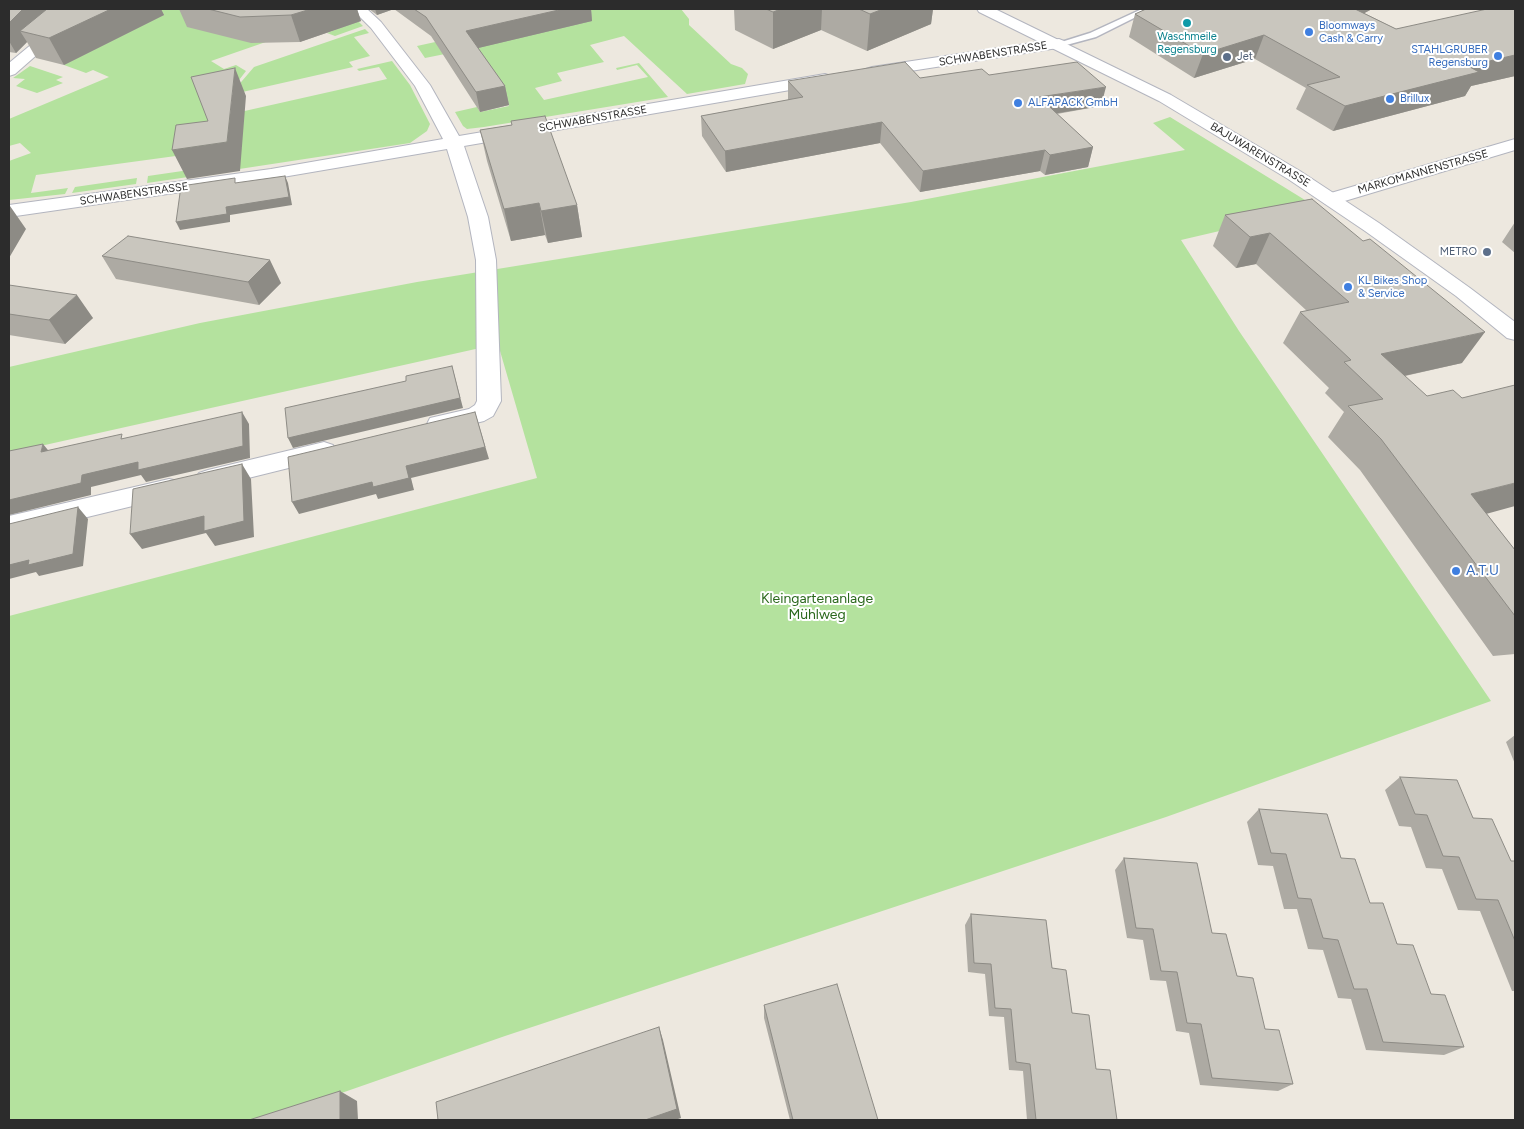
<!DOCTYPE html>
<html>
<head>
<meta charset="utf-8">
<style>
	body { margin:0 }
	#map { position:relative; width:1524px; height:1129px; overflow:hidden; background:#ede8df; font-family:Figtree,sans-serif }
	canvas { display:block }
	.frame { position:absolute; inset:0; border:10px solid #2c2c2c; pointer-events:none }
</style>
</head>
<body>
<div id="map">
<canvas width="1524" height="1129"></canvas>
<div class="frame"></div>
</div>
<script>
const ctx = document.querySelector('canvas').getContext('2d');
ctx.lineJoin = 'round';
function fillPath(path, color) { ctx.fillStyle = color; ctx.fill(path, 'evenodd'); }
const shape = rows => new Path2D(rows.map(r => 'M' + r).join(''));
function trace(path, color, width, dash) { ctx.strokeStyle = color; ctx.lineWidth = width; ctx.lineCap = dash ? 'butt' : 'round'; ctx.setLineDash(dash || []); ctx.stroke(path); }
function drawText(font, color, halo, rows, align = 'center') {
  ctx.font = font + ' Figtree,sans-serif'; ctx.lineWidth = 4; ctx.setLineDash([]); ctx.textBaseline = 'middle'; ctx.strokeStyle = halo; ctx.fillStyle = color; for (const [text, x, y, turn = 0] of rows) {
    ctx.save(); ctx.translate(x, y); ctx.rotate((+turn || 0) * Math.PI / 180); ctx.textAlign = isNaN(turn) ? turn : align; if (halo) ctx.strokeText(text, 0, 0); ctx.fillText(text, 0, 0); ctx.restore();
  }
}
fillPath(shape([
	[125,9,272,9,353,16,363,26,335,36,327,33,345,26,332,19,211,61,224,69,236,65,246,71,209,119,387,79,379,67,359,71,357,69,392,61,410,85,430,124,427,131,410,143,213,173,242,147,36,175,31,193,68,188,65,194,9,200,9,161,31,153,20,143,9,146,9,119,109,77,93,70,86,73,64,65],
	[548,9,681,9,689,19,689,25,731,64,742,68,748,74,745,84,687,94,624,36,590,45,604,62,557,73,562,81,535,88,544,100,648,77,637,65,617,70,616,68,639,63,668,97,484,127,467,129,463,126,455,112,477,107,480,112,509,106,470,49,425,58,417,46,499,28],
	[365,29,369,33,354,37,370,56,349,62,353,67,238,93,236,88,254,67],
	[30,66,63,77,56,80,63,83,37,93,16,86,25,79,13,78],
	[1170,117,1318,208,1181,240,1239,331,1491,701,1166,817,505,1036,264,1120,9,1120,9,616,537,478,498,344,9,453,9,367,200,323,417,282,911,202,1185,150,1153,123],
	[203,168,202,175,147,183,148,176],
	[137,178,136,184,72,193,75,187]
]), '#b4e29e');
const service = shape([
	[1142,9,1152,9,1096,37,1059,47,1055,44,1090,33,1142,9]
]);
const minor = shape([
	[74,9,89,9,15,74,9,76,9,63,74,9],
	[352,9,367,9,381,22,430,85,459,136,825,74,831,76,833,79,831,82,825,84,464,146,488,217,496,260,501,401,493,416,484,421,439,432,430,430,427,424,430,418,469,409,475,405,477,401,476,260,468,217,447,149,271,179,9,217,9,205,271,169,443,139,415,86,371,28,352,9],
	[1059,39,1064,41,1067,44,1064,47,872,77,866,75,864,72,866,69,872,67,1059,39],
	[1515,139,1515,150,1338,203,1331,205,1324,203,1322,199,1324,195,1515,139],
	[324,442,333,445,336,451,333,457,208,488,199,485,195,479,199,473,208,470,324,442],
	[169,479,178,481,182,488,178,495,9,536,9,516,169,479]
]);
const tertiary = shape([
	[977,9,995,9,1171,95,1300,171,1379,223,1470,288,1515,322,1515,340,1507,338,1456,296,1365,231,1288,179,1159,101,979,12,977,9]
]);
trace(service, '#b3b5bf', 3);
trace(minor, '#b3b5bf', 2);
trace(tertiary, '#b3b5bf', 2);
fillPath(service, '#fff');
fillPath(minor, '#fff');
fillPath(tertiary, '#fff');
fillPath(shape([
	[9,9,161,9,164,15,64,65,36,58,27,42,16,53,9,52],
	[179,9,357,9,361,21,300,42,251,43,187,27],
	[369,9,394,9,377,15],
	[394,9,591,9,592,21,478,48,505,86,509,105,480,112,431,36],
	[734,9,933,9,931,24,867,51,821,30,773,49,735,30],
	[1146,9,1372,9,1364,13,1396,29,1515,9,1515,76,1471,86,1465,96,1333,131,1296,109,1306,88,1255,59,1194,78,1129,37,1135,14],
	[989,75,1101,106,1057,114,1093,147,1088,167,1045,175,1040,171,920,192,880,143,726,172,702,136,701,116,788,100,788,81,920,78],
	[511,121,577,205,582,237,548,243,545,235,511,241,487,161,480,130,512,125],
	[1312,199,1462,363,1405,376,1487,514,1515,550,1515,654,1493,656,1360,470,1328,437,1344,412,1325,393,1329,388,1283,343,1300,312,1307,311,1256,264,1236,268,1213,246,1225,215],
	[1515,222,1515,253,1502,242],
	[102,256,281,283,259,305,116,279],
	[9,285,93,318,65,344,9,335],
	[1515,735,1515,764,1506,742],
	[1400,777,1473,818,1511,861,1515,861,1515,991,1512,991,1480,911,1458,910,1442,869,1426,868,1411,827,1399,826,1385,790],
	[1259,809,1341,858,1370,903,1431,994,1464,1047,1444,1055,1366,1050,1351,999,1338,998,1323,950,1308,949,1297,909,1284,909,1273,866,1258,865,1247,822],
	[1124,858,1212,933,1237,976,1265,1029,1293,1084,1278,1091,1200,1085,1189,1033,1176,1031,1166,981,1150,980,1143,940,1127,938,1115,870],
	[971,914,1052,968,1117,1120,1027,1120,1023,1071,1009,1070,1004,1017,989,1016,985,974,968,972,965,925],
	[764,1005,878,1120,790,1120,764,1018]
]), '#adaaa3');
fillPath(shape([
	[23,9,58,9,20,31,27,42,16,53,9,41,9,23],
	[111,9,161,9,164,15,64,65,49,38],
	[311,9,357,9,361,21,300,42,291,15],
	[375,9,394,9,377,15],
	[563,9,591,9,592,21,470,50,466,31],
	[781,9,822,9,821,30,773,49,773,12],
	[883,9,933,9,931,24,867,51,870,14],
	[1346,9,1372,9,1337,28],
	[1264,35,1255,59,1194,78,1203,54],
	[1515,55,1515,76,1471,86,1465,96,1333,131,1345,106,1468,66],
	[235,68,246,96,240,171,187,179,172,150,227,142],
	[505,86,509,105,480,112,476,92],
	[1106,87,1101,106,1034,117,1039,97],
	[882,122,880,143,726,172,725,151],
	[1093,147,1088,167,1045,175,1050,155],
	[1045,150,1040,171,920,192,923,171],
	[285,176,288,183,292,205,230,215,230,222,180,230,176,222,226,207],
	[539,203,545,235,511,241,504,209],
	[577,205,582,237,548,243,541,211],
	[10,206,26,229,9,258,9,208],
	[1270,233,1256,264,1236,268,1250,237],
	[270,260,281,283,259,305,248,282],
	[77,295,93,318,65,344,49,320],
	[1485,332,1462,363,1367,384,1381,354],
	[452,366,463,408,293,448,288,438],
	[242,412,249,424,250,458,146,482,141,475,91,487,91,495,9,515,9,500,82,475],
	[475,412,489,459,411,478,414,490,378,499,376,494,299,514,292,502],
	[43,444,52,455,41,452],
	[242,464,251,479,254,537,215,546,206,533,142,549,130,534],
	[1515,483,1515,506,1446,525,1471,494],
	[78,507,88,519,83,566,39,576,36,572,9,579,9,565],
	[659,1027,663,1040,681,1118,675,1120,645,1120],
	[340,1091,357,1101,358,1120,340,1120]
]), '#8d8b85');
const building = shape([
	[9,9,23,9,9,23,9,9],
	[47,9,111,9,49,38,20,31,47,9],
	[208,9,311,9,291,15,240,17,208,9],
	[414,9,563,9,466,31,505,86,476,92,426,17,414,9],
	[766,9,781,9,773,12,766,9],
	[859,9,883,9,870,14,859,9],
	[1146,9,1355,9,1396,29,1487,9,1515,9,1515,55,1468,66,1479,72,1345,106,1307,85,1340,77,1264,35,1203,54,1135,14,1146,9],
	[905,62,920,78,982,69,989,75,1077,62,1106,87,1039,97,1093,147,1050,155,1045,150,923,171,882,122,725,151,701,116,803,97,788,81,905,62],
	[235,68,227,142,172,150,176,125,208,121,191,77,235,68],
	[545,116,577,205,541,211,539,203,504,209,480,130,512,125,511,121,545,116],
	[285,176,289,197,226,207,227,214,176,222,181,186,235,178,235,183,285,176],
	[1312,199,1363,241,1370,239,1485,332,1381,354,1427,396,1453,390,1462,398,1515,385,1515,483,1471,494,1515,550,1515,616,1381,439,1348,406,1383,399,1344,362,1351,360,1300,312,1349,302,1270,233,1250,237,1225,215,1312,199],
	[128,236,270,260,248,282,102,256,128,236],
	[9,285,77,295,49,320,9,314,9,285],
	[452,366,460,398,288,438,285,408,406,381,406,376,452,366],
	[242,412,243,446,138,470,138,462,82,475,81,483,9,500,9,451,43,444,41,452,122,434,121,439,242,412],
	[475,412,485,447,406,466,409,478,373,487,372,482,292,502,288,457,475,412],
	[242,464,244,521,204,531,204,516,130,534,133,489,242,464],
	[78,507,73,554,28,565,29,560,9,565,9,524,78,507],
	[1400,777,1457,780,1473,818,1492,819,1511,861,1515,861,1515,941,1498,900,1476,899,1459,857,1443,856,1427,815,1415,814,1400,777],
	[1259,809,1327,814,1341,858,1355,859,1370,903,1383,903,1397,944,1413,945,1431,994,1445,995,1464,1047,1383,1042,1367,989,1354,989,1338,940,1323,938,1311,899,1298,898,1286,854,1271,853,1259,809],
	[1124,858,1197,863,1212,933,1226,934,1237,976,1253,978,1265,1029,1279,1030,1293,1084,1212,1078,1201,1024,1187,1023,1177,972,1161,971,1153,929,1136,928,1124,858],
	[971,914,1046,920,1052,968,1066,970,1072,1013,1089,1015,1096,1069,1110,1070,1117,1120,1036,1120,1030,1064,1016,1062,1011,1009,995,1008,991,964,974,963,971,914],
	[837,984,878,1120,793,1120,764,1005,837,984],
	[659,1027,677,1109,645,1120,438,1120,436,1102,659,1027],
	[340,1091,340,1120,249,1120,340,1091]
]);
fillPath(building, '#c9c6be');
trace(building, '#8d8b85', 1);
for (const [x, y, r, color] of [
	[1187,23,5,"#0f9aa8"],
	[1309,32,5,"#3f7fe0"],
	[1498,56,5,"#3f7fe0"],
	[1227,57,5,"#5c6f8a"],
	[1390,99,5,"#3f7fe0"],
	[1018,103,5,"#3f7fe0"],
	[1487,252,5,"#5c6f8a"],
	[1348,287,5,"#3f7fe0"],
	[1456,571,5,"#3f7fe0"]
]) { const dot = new Path2D(); dot.arc(x, y, r, 0, 2 * Math.PI); ctx.fillStyle = color; ctx.fill(dot); trace(dot, '#fff', 2); }
drawText('11px', '#366cbe', '#fff', [
	["Bloomways",1319,26],
	["Cash & Carry",1319,39],
	["STAHLGRUBER",1488,50,"right"],
	["Regensburg",1488,63,"right"],
	["Brillux",1400,99],
	["ALFAPACK GmbH",1028,103],
	["KL Bikes Shop",1358,281],
	["& Service",1358,294]
], 'left');
drawText('11px', '#0d838f', '#fff', [
	["Waschmeile",1187,37],
	["Regensburg",1187,50]
]);
drawText('11px', '#2c2c2c', '#fff', [
	["SCHWABENSTRASSE",993,54,-9],
	["SCHWABENSTRASSE",593,119,-10],
	["BAJUWARENSTRASSE",1260,155,31],
	["MARKOMANNENSTRASSE",1423,172,-16],
	["SCHWABENSTRASSE",134,194,-8]
]);
drawText('11px', '#4e5e75', '#fff', [
	["Jet",1237,57],
	["METRO",1477,252,"right"]
], 'left');
drawText('14px', '#366cbe', '#fff', [
	["A.T.U",1466,571]
], 'left');
drawText('14px', '#2b691d', '#fff', [
	["Kleingartenanlage",817,599],
	["Mühlweg",817,615]
]);
</script>
</body>
</html>
